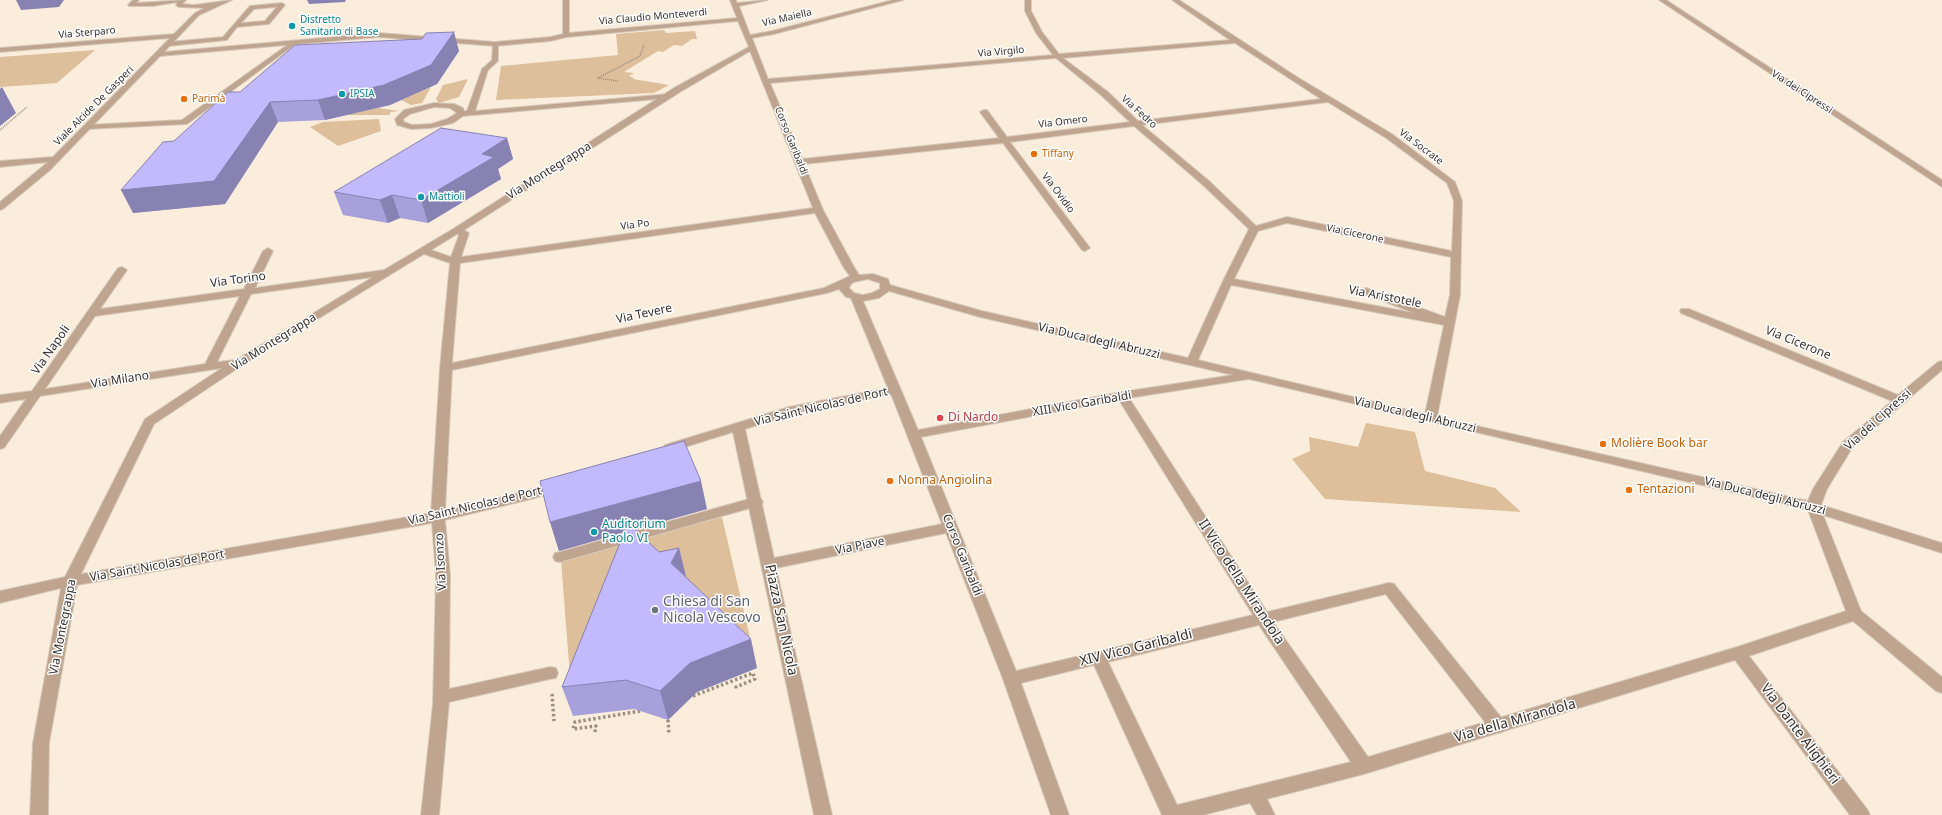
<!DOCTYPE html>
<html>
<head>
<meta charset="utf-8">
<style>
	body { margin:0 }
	canvas { display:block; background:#fbeddc }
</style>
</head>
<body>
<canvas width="1942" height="815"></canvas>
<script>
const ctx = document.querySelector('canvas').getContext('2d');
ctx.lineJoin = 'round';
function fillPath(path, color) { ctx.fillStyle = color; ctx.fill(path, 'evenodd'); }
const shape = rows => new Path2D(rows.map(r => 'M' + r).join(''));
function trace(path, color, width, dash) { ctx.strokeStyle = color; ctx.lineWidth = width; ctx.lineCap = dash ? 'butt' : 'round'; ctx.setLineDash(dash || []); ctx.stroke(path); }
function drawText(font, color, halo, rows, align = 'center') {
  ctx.font = font + ' "Noto Sans",sans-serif'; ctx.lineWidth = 3; ctx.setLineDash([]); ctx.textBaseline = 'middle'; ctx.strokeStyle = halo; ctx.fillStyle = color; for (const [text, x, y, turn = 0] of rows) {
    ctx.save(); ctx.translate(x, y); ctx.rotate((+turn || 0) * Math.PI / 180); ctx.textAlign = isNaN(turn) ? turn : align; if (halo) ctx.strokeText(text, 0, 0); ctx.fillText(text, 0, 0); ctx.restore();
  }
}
fillPath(shape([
	[664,30,666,33,695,31,697,39,692,39,682,46,674,45,663,52,658,51,624,72,634,73,629,76,634,78,633,79,669,85,654,93,496,100,501,66,618,55,616,34],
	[95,50,57,83,0,87,0,57],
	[468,79,459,97,439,103,436,99,443,85],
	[431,87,422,103,411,105,401,100],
	[378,108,400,111,391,112,389,115,346,115],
	[379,119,381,131,338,146,310,127,323,122],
	[1366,423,1415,432,1425,471,1495,488,1521,512,1325,499,1292,459,1310,451,1309,437,1358,447],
	[722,517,757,668,632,546,636,551,573,716,561,560]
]), '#ddbf9b');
const lane = shape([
	[282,3,285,5,269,24,237,27,227,40,169,46,166,44,169,42,223,37,250,6,282,3],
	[277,7,265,21,241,23,254,9,277,7],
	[293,41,298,42,187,124,87,129,83,127,87,125,182,120,293,41],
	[493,43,498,44,498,61,488,70,475,111,669,94,673,96,669,98,463,116,453,123,431,128,411,129,397,125,395,119,404,110,434,103,454,104,463,108,464,111,467,111,482,69,492,60,493,43],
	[434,107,450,108,457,113,447,119,431,124,412,125,404,122,403,119,410,114,434,107],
	[756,497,761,499,763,502,761,505,560,562,555,561,553,557,555,553,560,552,756,497],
	[1389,583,1394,584,1504,721,1506,726,1504,731,1498,733,1492,731,1384,592,1382,588,1384,584,1389,583]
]);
const street = shape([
	[133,0,139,0,136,3,186,0,182,4,194,5,232,0,199,15,164,52,379,33,495,42,550,37,563,34,563,0,569,0,569,33,737,18,730,0,736,0,737,3,768,0,739,6,750,35,772,31,893,0,903,0,774,34,752,38,768,79,1053,55,1036,33,1025,11,1025,0,1031,0,1031,11,1042,32,1059,54,1230,40,1172,0,1179,0,1297,77,1392,134,1455,182,1462,201,1460,295,1437,417,1808,501,1813,489,1843,442,1892,401,1681,313,1680,311,1681,309,1689,309,1898,395,1938,362,1942,361,1942,370,1852,448,1827,489,1821,505,1942,543,1942,553,1823,515,1861,611,1942,677,1942,693,1936,691,1853,621,1749,656,1867,809,1870,815,1850,815,1735,660,1364,774,1267,799,1275,815,1257,815,1250,803,1203,815,1162,815,1094,665,1021,683,1069,815,1051,815,1003,679,946,533,776,568,832,815,814,815,733,432,669,452,665,451,663,448,665,445,789,407,888,388,851,298,846,297,839,289,827,293,452,370,445,511,527,491,557,481,562,482,564,485,562,488,535,498,445,520,450,575,449,689,550,667,556,668,558,673,556,678,550,679,449,702,439,815,421,815,433,704,436,575,432,523,77,585,49,743,48,815,30,815,33,743,61,588,0,603,0,591,65,577,145,419,222,368,40,396,4,448,0,449,0,436,26,399,0,403,0,395,32,391,118,268,122,267,127,270,100,309,244,289,263,251,268,248,273,251,255,288,384,270,453,229,674,88,749,47,738,21,567,37,550,41,495,46,379,37,160,56,50,170,3,209,0,210,0,202,48,162,0,167,0,161,53,157,170,38,0,52,0,48,174,34,195,13,204,8,179,7,176,5,177,2,153,6,129,6,128,5,133,0],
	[1235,43,1321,99,1138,121,1108,92,1063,58,1235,43],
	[750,51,813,208,461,257,469,233,464,230,680,92,750,51],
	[1056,58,1102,96,1130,122,1007,137,987,110,984,110,980,112,999,138,802,159,770,83,1056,58],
	[1328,102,1386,138,1447,183,1454,201,1452,251,1287,217,1256,226,1209,181,1142,125,1328,102],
	[1134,126,1203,185,1249,229,1223,281,1188,358,982,311,890,285,888,279,873,274,859,275,854,267,823,210,804,164,1003,143,1082,250,1085,251,1090,248,1010,142,1134,126],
	[815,213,844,268,850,276,824,288,452,363,460,263,815,213],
	[1287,223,1451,257,1450,295,1445,317,1366,288,1362,289,1361,291,1362,293,1414,313,1234,279,1258,231,1287,223],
	[457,234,459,235,451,257,431,250,457,234],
	[424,254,450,263,440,368,431,513,81,574,154,424,244,364,424,254],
	[373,277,236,360,217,362,251,294,373,277],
	[868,279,880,283,880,289,872,293,863,295,854,293,849,288,851,284,854,282,868,279],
	[1231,285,1444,325,1425,414,1198,360,1231,285],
	[889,291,980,317,1233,375,1122,392,918,430,863,301,879,298,889,291],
	[240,296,205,364,45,389,95,316,240,296],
	[1249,379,1808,510,1846,611,1737,647,1368,757,1273,622,1394,592,1396,588,1394,584,1389,583,1267,612,1129,398,1249,379],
	[891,394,942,524,774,558,745,429,795,413,891,394],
	[1119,400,1253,615,1016,671,921,437,1119,400],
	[1259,625,1351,762,1177,805,1108,662,1259,625],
	[1659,0,1666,0,1942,180,1942,187,1659,0]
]);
trace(lane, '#d8cbbc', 2);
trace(street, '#d8cbbc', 2);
trace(shape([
	[618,81,598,78,640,56,644,45],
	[0,130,27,107]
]), '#998f83', 1.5, [1, 1]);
trace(shape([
	[552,694,554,721],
	[693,696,753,673,755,679,736,687,737,690],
	[668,720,669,734],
	[595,732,596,726,573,729,575,722,640,711]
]), '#998f83', 3.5, [2.5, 2.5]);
fillPath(lane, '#bfa58f');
fillPath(street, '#bfa58f');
fillPath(shape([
	[459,51,437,84,390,105,325,120,278,122,225,204,133,213,174,141,240,92],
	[507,138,513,159,498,169,501,179,428,223,400,218,388,223,343,215,334,192],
	[707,509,635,529,659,552,679,548,686,577,757,668,697,692,668,720,634,709,573,716,562,687,625,532,559,551,550,522]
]), '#a8a0da');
fillPath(shape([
	[16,0,64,0,59,7,21,10],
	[307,0,346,0,345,2,309,4],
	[454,32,459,51,437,84,390,105,325,120,318,100],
	[2,87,16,113,0,126,0,89],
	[270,102,278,122,225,204,133,213,121,190],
	[507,138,513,159,498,169,501,179,428,223,421,200,482,154],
	[392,195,400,218,388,223,380,200],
	[701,481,707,509,559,551,550,522],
	[679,548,686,577,678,592,671,563],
	[751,639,757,668,697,692,668,720,660,691,690,663]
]), '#8882b2');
const building = shape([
	[454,32,431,65,384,85,318,100,270,102,214,181,121,190,163,142,174,141,228,92,240,92,295,45,422,39,426,33,454,32],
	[441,128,507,138,482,154,494,157,421,200,392,195,380,200,334,192,441,128],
	[684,441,701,481,550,522,540,481,684,441],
	[628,523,659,552,679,548,671,563,751,639,690,663,660,691,626,680,562,687,628,523]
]);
fillPath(building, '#c3bafe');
trace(building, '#8882b2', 1);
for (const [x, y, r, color] of [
	[292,26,4,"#0f9aa8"],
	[342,94,4,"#0f9aa8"],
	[184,99,4,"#e8710a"],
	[1034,154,4,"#e8710a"],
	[421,197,4,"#0f9aa8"],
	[940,418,4,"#e0444e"],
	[1603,444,4,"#e8710a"],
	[890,481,4,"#e8710a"],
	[1629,490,4,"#e8710a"],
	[594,532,4,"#0f9aa8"],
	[655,610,4,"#6b7280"]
]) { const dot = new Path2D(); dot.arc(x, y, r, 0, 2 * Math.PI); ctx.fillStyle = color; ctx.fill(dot); trace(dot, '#fff', 1.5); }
drawText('10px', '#36302a', '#fff', [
	["Via Claudio Monteverdi",653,17,-5],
	["Via Maiella",787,18,-13],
	["Via Sterparo",87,33,-5],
	["Via Virgilo",1001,52,-5],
	["Via dei Cipressi",1802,92,33],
	["Viale Alcide De Gasperi",94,106,-45],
	["Via Fedro",1139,112,42],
	["Via Omero",1063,122,-7],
	["Corso Garibaldi",791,141,68],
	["Via Socrate",1421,147,37],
	["Via Ovidio",1058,193,53],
	["Via Po",635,225,-8],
	["Via Cicerone",1355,234,12]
]);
drawText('10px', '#0d838f', '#fff', [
	["Distretto",300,20],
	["Sanitario di Base",300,32],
	["IPSIA",350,94],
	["Mattioli",429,197]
], 'left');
drawText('10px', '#c56008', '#fff', [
	["Parimà",192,99],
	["Tiffany",1042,154]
], 'left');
drawText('12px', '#36302a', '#fff', [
	["Via Montegrappa",549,171,-32],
	["Via Torino",238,280,-8],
	["Via Aristotele",1385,297,11],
	["Via Tevere",644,314,-12],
	["Via Duca degli Abruzzi",1099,341,13],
	["Via Montegrappa",274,342,-32],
	["Via Cicerone",1798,343,22],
	["Via Napoli",51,350,-55],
	["Via Milano",120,380,-9],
	["XIII Vico Garibaldi",1082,404,-10],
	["Via Saint Nicolas de Port",821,407,-13],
	["Via Duca degli Abruzzi",1415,415,13],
	["Via dei Cipressi",1878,420,-42],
	["Via Duca degli Abruzzi",1765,496,14],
	["Via Saint Nicolas de Port",475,506,-13],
	["Via Piave",860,546,-11],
	["Corso Garibaldi",962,555,68],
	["Via Isonzo",441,562,-93],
	["Via Saint Nicolas de Port",157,566,-10],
	["Via Montegrappa",63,627,-79]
]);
drawText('12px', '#be3a42', '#fff', [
	["Di Nardo",948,418]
], 'left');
drawText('12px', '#c56008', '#fff', [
	["Molière Book bar",1611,444],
	["Nonna Angiolina",898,481],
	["Tentazioni",1637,490]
], 'left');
drawText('12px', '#0d838f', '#fff', [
	["Auditorium",602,525],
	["Paolo VI",602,539]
], 'left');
drawText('14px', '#36302a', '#fff', [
	["II Vico della Mirandola",1241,582,57],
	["Piazza San Nicola",781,620,78],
	["XIV Vico Garibaldi",1136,648,-14],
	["Via della Mirandola",1515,721,-16],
	["Via Dante Alighieri",1800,734,53]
]);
drawText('14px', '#5b616d', '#fff', [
	["Chiesa di San",663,602],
	["Nicola Vescovo",663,618]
], 'left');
</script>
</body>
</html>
